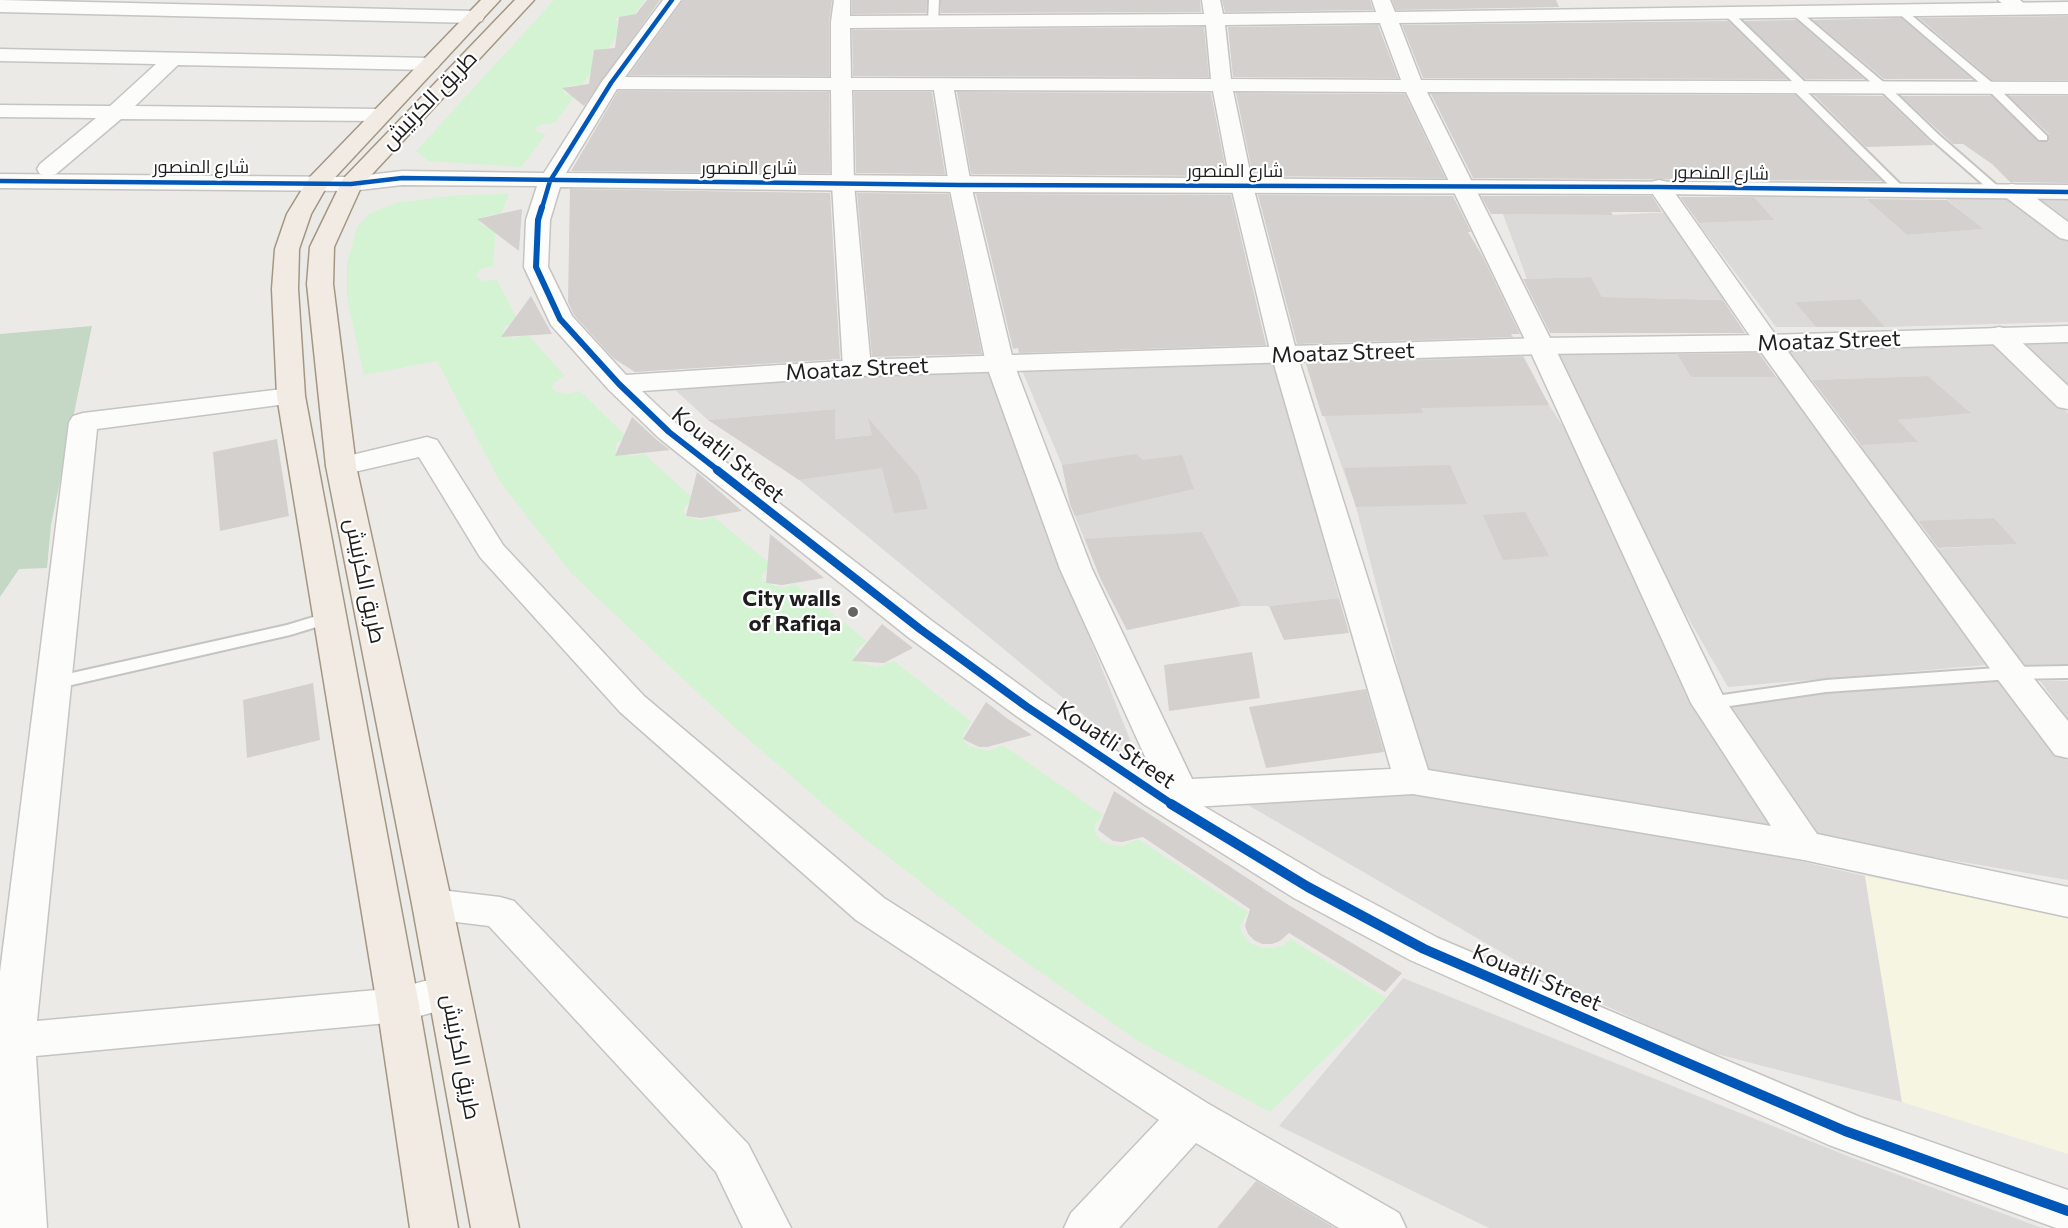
<!DOCTYPE html>
<html>
<head>
<meta charset="utf-8">
<style>
	body { margin:0 }
	canvas { display:block; background:#eceae7 }
</style>
</head>
<body>
<canvas width="2068" height="1228"></canvas>
<script>
const ctx = document.querySelector('canvas').getContext('2d');
ctx.lineJoin = 'round';
function fillPath(path, color) { ctx.fillStyle = color; ctx.fill(path, 'evenodd'); }
const shape = rows => new Path2D(rows.map(r => 'M' + r).join(''));
function trace(path, color, width, dash) { ctx.strokeStyle = color; ctx.lineWidth = width; ctx.lineCap = dash ? 'butt' : 'round'; ctx.setLineDash(dash || []); ctx.stroke(path); }
function drawText(font, color, halo, rows, align = 'center') {
  ctx.font = font + ' Commissioner,Cairo,sans-serif'; ctx.lineWidth = 4.5; ctx.setLineDash([]); ctx.textBaseline = 'middle'; ctx.strokeStyle = halo; ctx.fillStyle = color; for (const [text, x, y, turn = 0] of rows) {
    ctx.save(); ctx.translate(x, y); ctx.rotate((+turn || 0) * Math.PI / 180); ctx.textAlign = isNaN(turn) ? turn : align; if (halo) ctx.strokeText(text, 0, 0); ctx.fillText(text, 0, 0); ctx.restore();
  }
}
fillPath(shape([
	[1936,190,2015,194,2068,236,2068,322,1885,327,1859,299,1796,302,1816,327,1776,327,1698,223,1773,220,1750,192,1860,194,1907,235,1982,229],
	[2026,195,2068,195,2068,225],
	[1673,212,1729,300,1602,297,1591,277,1527,279,1503,214,1613,215],
	[1994,340,2068,413,2068,664,2020,665,1932,549,2016,544,1994,518,1910,522,1853,445,1917,442,1898,420,1970,412,1928,376,1812,380,1784,348],
	[2068,341,2068,387,2020,343],
	[1674,349,1691,377,1782,377,1987,665,1728,687,1634,524,1555,350],
	[1523,355,1549,405,1586,461,1774,827,1425,772,1356,507,1305,361],
	[1276,360,1339,598,1269,606,1241,606,1127,630,1101,580,1070,504,1062,465,1021,368],
	[993,371,1064,573,1138,760,799,480,907,464,881,434,835,439,835,409,708,420,673,388,856,374],
	[2008,681,2068,761,2068,880,1821,838,1726,700],
	[2040,681,2068,681,2068,719],
	[1417,792,1707,840,1865,876,1902,1102,1705,1051,1551,981,1241,801],
	[1403,978,1850,1157,2042,1228,1489,1228,1279,1126]
]), '#dbdad8');
fillPath(shape([
	[1865,876,2068,916,2068,1154,1902,1102]
]), '#f6f5e2');
fillPath(shape([
	[92,326,51,525,47,568,19,569,0,597,0,334]
]), '#c4d8c5');
fillPath(shape([
	[554,0,645,0,634,15,616,18,618,34,609,48,591,52,593,56,602,57,582,85,571,85,563,89,565,94,575,95,555,123,543,124,535,128,537,132,546,134,521,167,428,161,416,151],
	[509,194,501,214,487,215,479,221,483,226,496,227,493,266,480,269,476,276,483,281,497,280,518,321,505,326,503,333,513,338,528,335,565,376,555,382,552,386,553,390,565,394,580,391,627,437,616,443,616,452,630,456,644,454,694,499,685,506,683,511,686,516,700,520,714,517,772,565,763,573,762,578,766,583,782,588,795,584,867,641,856,650,855,657,859,662,876,667,894,661,972,722,963,733,963,739,968,746,988,751,1003,745,1103,815,1094,826,1096,834,1102,841,1112,845,1123,846,1138,839,1248,912,1240,926,1243,935,1250,943,1262,948,1273,948,1284,945,1290,939,1387,998,1270,1112,1138,1041,992,938,850,827,734,727,571,573,500,482,437,361,364,375,347,299,347,263,357,227,369,214,395,203,458,195]
]), '#d3f3d3');
fillPath(shape([
	[647,0,660,0,584,106,562,88,589,84,594,50,615,48,619,17,636,14],
	[683,0,832,0,829,22,829,76,629,75],
	[852,0,927,0,926,13,852,14],
	[941,0,1200,0,1201,12,941,13],
	[1222,0,1370,0,1373,10,1225,12],
	[1392,0,1556,0,1559,7,1396,10],
	[2068,16,2068,80,1992,80,1919,18],
	[1901,18,1972,79,1884,79,1813,20],
	[1796,20,1864,79,1805,79,1744,21],
	[1728,21,1787,79,1423,78,1402,25],
	[1378,25,1398,78,1233,77,1228,27],
	[1204,27,1209,77,853,76,852,30],
	[618,91,829,92,830,173,571,171],
	[854,92,932,92,945,174,856,173],
	[957,92,1211,93,1227,176,971,174],
	[1236,93,1405,94,1445,178,1253,176],
	[1431,94,1795,95,1882,181,1473,178],
	[1814,95,1883,96,1934,145,1866,147],
	[1901,96,1991,96,2039,142,2049,142,2049,134,2009,96,2068,96,2068,183,2010,182,1992,164,1963,144,1953,144],
	[570,189,830,193,840,359,635,372,613,358,574,315,568,302],
	[857,193,949,194,982,354,872,357],
	[976,194,1231,195,1266,345,1019,353,1018,348,1013,349],
	[1258,195,1453,196,1471,232,1468,232,1483,257,1520,334,1511,334,1513,337,1297,344],
	[1481,196,1652,196,1662,212,1611,212,1613,215,1491,214],
	[1680,197,1754,197,1774,220,1699,223],
	[1866,199,1947,200,1983,229,1907,235],
	[522,209,519,251,477,219],
	[1591,277,1602,297,1723,300,1745,333,1550,333,1523,279],
	[531,296,552,334,501,337],
	[1860,299,1885,327,1816,327,1795,302],
	[1759,353,1776,377,1691,377,1677,354],
	[1523,357,1549,405,1421,408,1423,413,1322,416,1306,364],
	[1928,376,1971,413,1898,420,1918,442,1861,445,1812,380],
	[835,409,835,439,872,435,868,418,918,476,928,509,894,513,882,468,799,480,708,420],
	[632,417,657,440,670,450,615,456],
	[277,439,289,516,220,531,213,452],
	[1136,454,1143,460,1182,455,1194,489,1075,516,1070,504,1062,465],
	[1450,465,1467,504,1356,507,1344,468],
	[697,472,742,511,701,518,686,516],
	[1525,512,1549,556,1503,560,1483,515],
	[1994,518,2017,544,1938,548,1918,521],
	[1202,532,1241,606,1127,630,1101,580,1085,539],
	[770,534,824,578,782,585,766,583],
	[1339,598,1349,633,1284,640,1269,606],
	[882,624,913,648,884,663,852,661],
	[1252,652,1260,698,1169,711,1164,665],
	[313,683,320,740,247,758,243,700],
	[1366,689,1384,752,1266,768,1249,707],
	[986,702,1008,719,1032,735,987,747,979,747,963,739],
	[1114,791,1287,904,1402,973,1385,992,1289,933,1280,941,1272,944,1262,944,1254,940,1248,934,1245,926,1250,909,1143,837,1122,842,1113,841,1098,830],
	[1256,1181,1335,1228,1217,1228]
]), '#d3d0ce');
const service = shape([
	[929,0,939,0,938,22,933,25,928,22,929,0],
	[1897,8,1903,8,1996,86,2047,136,2047,140,2039,140,1988,90,1897,12,1897,8],
	[1791,9,1797,9,1887,85,1939,135,2001,189,2001,193,1993,193,1931,139,1879,89,1791,13,1791,9],
	[1724,10,1730,10,1808,85,1809,87,1805,90,1904,188,1904,192,1896,192,1792,89,1791,87,1795,84,1724,14,1724,10],
	[330,612,336,613,338,617,336,621,290,635,54,689,48,687,45,683,48,679,54,677,287,625,330,612],
	[2068,666,2068,678,2011,679,1826,692,1709,709,1703,707,1700,703,1703,699,1709,697,1826,680,2011,667,2068,666]
]);
const minor = shape([
	[0,0,475,11,482,13,484,17,482,21,475,23,0,12,0,0],
	[834,0,850,0,850,16,1204,14,1202,0,1220,0,1223,14,1376,12,1372,0,1390,0,1395,12,2068,2,2068,14,1399,23,1421,80,2068,82,2068,94,1427,92,1554,346,1725,700,1817,834,2068,887,2068,917,1804,860,1413,794,1158,809,1145,805,1139,796,1145,787,1157,783,1060,569,986,364,949,185,934,90,852,90,854,184,871,368,867,374,857,376,847,374,843,368,832,184,831,90,611,89,604,87,601,83,604,79,611,77,831,78,831,22,834,0],
	[1380,23,1401,80,1231,79,1225,25,1380,23],
	[1206,25,1211,79,851,78,850,28,1206,25],
	[954,90,1213,91,1231,186,1271,354,1391,769,1192,779,1092,569,1014,364,971,185,954,90],
	[1233,91,1406,92,1528,346,1691,703,1771,826,1428,770,1297,354,1253,186,1233,91],
	[0,49,430,58,437,60,440,64,437,68,430,70,178,65,135,106,380,109,387,111,391,115,387,119,380,121,121,119,56,174,48,176,40,174,37,169,40,164,96,118,0,117,0,105,110,106,156,64,0,61,0,49],
	[1659,180,1667,182,1777,337,2023,665,2068,721,2068,758,2055,755,1999,681,1759,349,1648,187,1651,182,1659,180],
	[2012,184,2020,186,2068,222,2068,240,2060,238,2004,196,2001,191,2004,186,2012,184],
	[1999,327,2008,329,2068,386,2068,409,2058,407,1990,341,1986,335,1990,329,1999,327],
	[291,388,301,390,305,396,301,402,97,429,37,1021,398,988,448,975,463,980,469,992,463,1004,398,1022,36,1056,47,1228,0,1228,0,972,69,422,73,416,83,413,291,388],
	[427,437,437,440,503,545,644,696,884,898,1207,1103,1399,1213,1406,1228,1339,1228,1196,1143,1119,1228,1064,1228,1071,1213,1159,1120,856,920,620,712,480,557,419,457,341,475,331,472,326,466,331,460,427,437],
	[432,889,500,897,514,901,748,1144,791,1228,743,1228,716,1172,489,926,432,919,418,915,412,904,418,893,432,889]
]);
const tertiary = shape([
	[663,0,681,0,620,84,566,173,2068,185,2068,199,1659,194,960,192,560,187,550,220,548,267,572,316,626,375,857,360,1541,338,1768,335,2068,326,2068,342,1768,351,1541,354,857,376,642,391,679,426,932,621,1039,699,1171,787,1322,876,1438,938,1860,1117,2068,1190,2068,1228,2056,1228,1829,1145,1410,960,1294,898,1145,805,1015,715,908,637,659,438,609,390,551,325,524,267,526,220,537,186,402,185,351,191,0,188,0,174,351,177,402,171,544,173,601,83,663,0],
	[1998,0,2020,0,2029,8,2027,12,2013,12,1998,0]
]);
const primary = shape([
	[481,0,500,0,327,186,311,214,299,249,298,289,305,396,419,1005,458,1228,410,1228,377,1005,277,396,272,289,275,249,287,214,309,178,481,0],
	[515,0,534,0,362,185,334,247,333,284,356,466,452,904,519,1228,471,1228,412,904,326,466,307,284,310,247,343,179,515,0]
]);
trace(service, '#c5c4c3', 4);
trace(minor, '#c5c4c3', 3);
trace(tertiary, '#c5c4c3', 3);
trace(primary, '#a39783', 3);
fillPath(service, '#fcfcfb');
fillPath(minor, '#fcfcfb');
fillPath(tertiary, '#fcfcfb');
fillPath(primary, '#f1ebe4');
trace(shape([
	[0,181,351,184,402,178,960,185,1659,187,2068,192],
	[542,208,550,181,611,83,672,0]
]), '#0057b8', 4.5);
trace(shape([
	[542,207,538,220,536,267,560,319,619,384,669,432,719,471]
]), '#0057b8', 6);
trace(shape([
	[717,470,920,629,1027,707,1173,805]
]), '#0057b8', 8);
trace(shape([
	[1171,804,1308,887,1424,949,1845,1131,2068,1211]
]), '#0057b8', 10);
for (const [x, y, r, color] of [
	[853,612,6,"#666564"]
]) { const dot = new Path2D(); dot.arc(x, y, r, 0, 2 * Math.PI); ctx.fillStyle = color; ctx.fill(dot); trace(dot, '#fff', 2); }
drawText('18px', '#1e1e1e', '#fff', [
	["شارع المنصور",201,167],
	["شارع المنصور",749,168],
	["شارع المنصور",1235,171],
	["شارع المنصور",1721,173,1]
]);
drawText('22px', '#1e1e1e', '#fff', [
	["طريق الكرنيش",429,100,-46],
	["Moataz Street",1829,341,-2],
	["Moataz Street",1343,353,-2],
	["Moataz Street",857,369,-3],
	["Kouatli Street",728,455,39],
	["طريق الكرنيش",365,581,78],
	["Kouatli Street",1116,745,34],
	["Kouatli Street",1537,978,23],
	["طريق الكرنيش",461,1057,79]
]);
drawText('bold 22px', '#1e1e1e', '#fff', [
	["City walls",841,599],
	["of Rafiqa",841,624]
], 'right');
</script>
</body>
</html>
